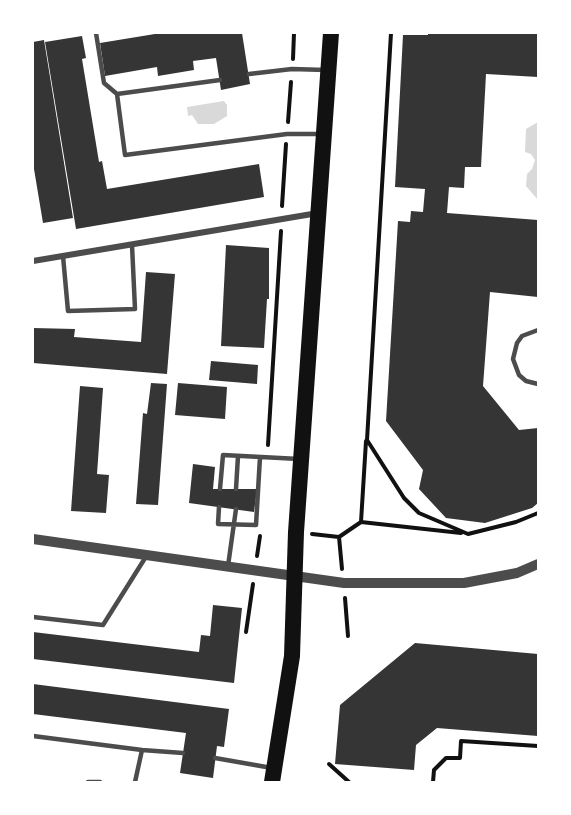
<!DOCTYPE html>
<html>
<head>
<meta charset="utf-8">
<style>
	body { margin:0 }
	#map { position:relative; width:571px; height:815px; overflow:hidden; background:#fff; font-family:"Work Sans",sans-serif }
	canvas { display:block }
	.frame { position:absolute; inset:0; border:34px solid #fff; pointer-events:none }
</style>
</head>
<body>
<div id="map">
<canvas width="571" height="815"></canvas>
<div class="frame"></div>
</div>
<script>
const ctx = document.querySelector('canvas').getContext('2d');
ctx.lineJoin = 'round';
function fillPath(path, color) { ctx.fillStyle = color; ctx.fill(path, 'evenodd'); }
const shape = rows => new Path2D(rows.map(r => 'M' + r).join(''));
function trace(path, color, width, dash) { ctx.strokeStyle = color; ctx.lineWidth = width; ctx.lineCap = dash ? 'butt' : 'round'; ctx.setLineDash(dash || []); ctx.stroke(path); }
fillPath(shape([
	[224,101,227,105,227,116,214,124,198,124,192,115,188,116,187,107],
	[538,122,538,200,526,186,527,174,532,169,535,160,531,154,525,152,526,129]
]), '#d9d9d9');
fillPath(shape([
	[161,33,242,33,250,84,221,90,216,58,193,61,194,70,158,76,157,67,105,76,100,43],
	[428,33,538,33,538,77,486,74,481,167,465,167,464,188,449,187,447,213,538,220,538,297,490,292,483,386,519,430,538,428,538,503,532,508,485,523,446,518,419,489,423,470,386,421,398,221,410,222,411,211,423,212,425,189,395,187,403,35,428,35],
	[82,36,86,58,82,59,99,162,102,161,107,189,259,164,264,197,76,229,45,42],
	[44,40,73,218,43,223,33,163,33,42],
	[226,245,269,248,269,299,267,299,264,348,221,346],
	[146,272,175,274,167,374,33,363,33,328,75,329,74,337,141,342],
	[211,361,258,365,257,384,209,380],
	[151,383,167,384,158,505,136,504,143,413,147,414],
	[178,383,227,387,225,419,175,415],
	[80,386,103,388,97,474,109,475,106,513,71,511],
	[193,464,215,467,213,489,257,489,254,512,189,503],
	[213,605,242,608,234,683,33,659,33,632,199,652,201,635,210,636],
	[415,643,538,654,538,736,437,728,416,745,414,770,335,764,340,705],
	[33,684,229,709,224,747,217,746,213,778,180,773,186,733,33,714]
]), '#353535');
trace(shape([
	[391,33,367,440,404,498,419,513,468,534,516,522,538,513],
	[293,59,294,33],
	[288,122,291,82],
	[282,206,286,144],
	[268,445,281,231],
	[361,522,366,441],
	[312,534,339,537,361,522,461,533],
	[339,537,342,569],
	[257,556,260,536],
	[345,598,348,636],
	[246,632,253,584],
	[329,764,349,782],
	[433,782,434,770,446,758,460,758,461,741,538,746]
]), '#111', 4);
trace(shape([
	[96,33,104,83,117,94],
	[249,74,292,69,326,70],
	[220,80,117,94,125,155,287,134,319,134],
	[63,256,68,311,135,309,132,245],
	[538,330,522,336,517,343,513,359,519,375,526,381,538,384],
	[220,489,223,455,299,459],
	[236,489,238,456],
	[219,507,218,524,256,525,260,457],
	[228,566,236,509],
	[33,617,103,625,147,555],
	[33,736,142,750,135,782],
	[142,750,183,753],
	[215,758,272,768],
	[88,782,100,782]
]), '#4c4c4c', 4.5);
trace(shape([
	[33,261,318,213]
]), '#4c4c4c', 6);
trace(shape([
	[33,539,344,583,464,583,517,573,538,564]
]), '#4c4c4c', 10);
trace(shape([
	[272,782,292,656,296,532,331,33]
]), '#111', 16);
</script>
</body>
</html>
